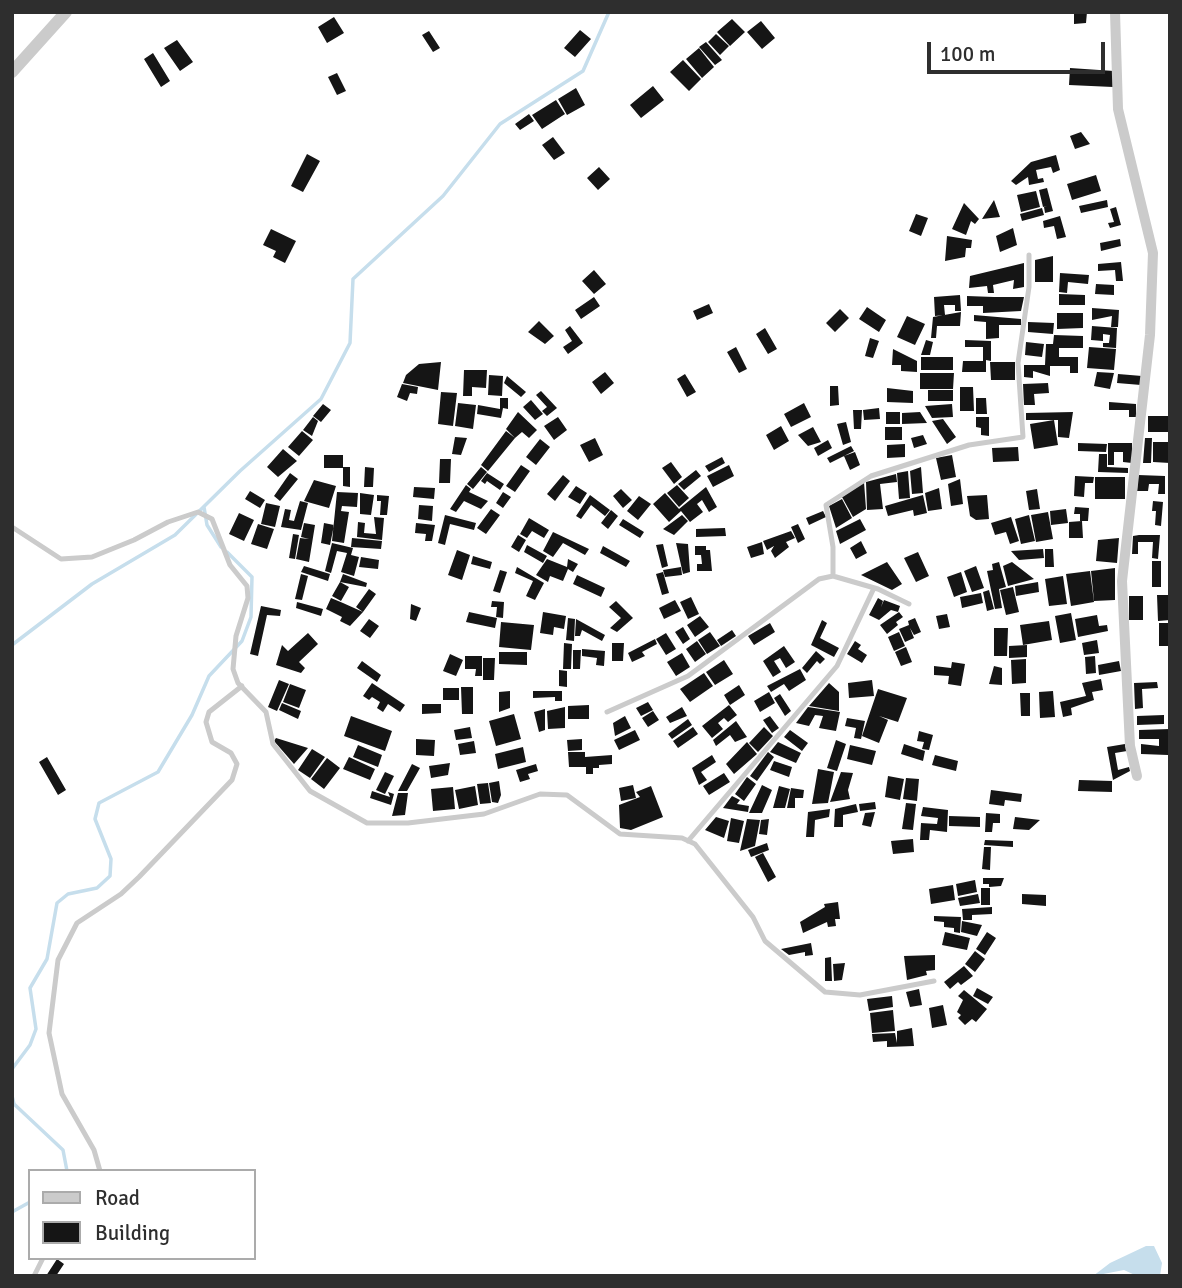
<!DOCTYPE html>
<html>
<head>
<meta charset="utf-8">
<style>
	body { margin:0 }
	#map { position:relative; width:1182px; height:1288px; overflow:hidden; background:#fff; font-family:Signika,sans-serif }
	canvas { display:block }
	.frame { position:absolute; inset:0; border:14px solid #2e2e2e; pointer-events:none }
	.legend { position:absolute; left:28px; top:1169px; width:228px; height:91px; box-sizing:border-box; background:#fff; border:2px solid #ababab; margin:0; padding:9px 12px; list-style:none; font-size:21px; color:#2e2e2e }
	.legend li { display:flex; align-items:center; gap:14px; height:35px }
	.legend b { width:35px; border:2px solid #ababab }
	.scale { position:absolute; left:927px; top:42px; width:178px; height:32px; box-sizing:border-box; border:4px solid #2e2e2e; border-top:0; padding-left:9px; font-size:21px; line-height:24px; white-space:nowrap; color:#2e2e2e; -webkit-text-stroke:5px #fff; paint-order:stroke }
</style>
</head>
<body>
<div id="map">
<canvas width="1182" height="1288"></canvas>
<div class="frame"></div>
<ul class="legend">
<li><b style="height:9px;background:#cbcbcb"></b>Road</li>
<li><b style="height:19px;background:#151515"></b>Building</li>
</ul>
<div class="scale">100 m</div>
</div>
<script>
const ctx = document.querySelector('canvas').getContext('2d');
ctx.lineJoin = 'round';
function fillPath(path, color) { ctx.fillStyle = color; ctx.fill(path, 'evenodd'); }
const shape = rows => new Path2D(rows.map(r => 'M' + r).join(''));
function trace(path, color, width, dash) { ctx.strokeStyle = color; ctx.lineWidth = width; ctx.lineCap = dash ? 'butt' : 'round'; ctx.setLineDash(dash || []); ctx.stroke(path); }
fillPath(shape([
	[1146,1246,1154,1246,1162,1263,1160,1276,1137,1276,1124,1270,1093,1276,1110,1263]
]), '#c6deec');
trace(shape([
	[204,507,207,525,221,547],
	[12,645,92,584,175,535,240,471,321,399,350,343,353,279,443,196,500,124,583,71,609,12],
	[12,1069,30,1045,36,1029,30,988,47,959,57,903,68,894,97,888,110,876,111,859,95,819,99,803,158,772,192,715,209,676,242,641,251,617,252,577,227,552],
	[12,1096,14,1104,63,1150,67,1171],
	[12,1212,30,1202]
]), '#c6deec', 3.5);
fillPath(shape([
	[1074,12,1087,12,1086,23,1074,24],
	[334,17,344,33,327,43,318,27],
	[732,19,745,32,730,46,717,32],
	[761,21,775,38,762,49,747,32],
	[580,30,591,39,575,57,564,48],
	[429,31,440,48,433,52,422,35],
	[716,34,729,46,720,55,708,42],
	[177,40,193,62,180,71,164,48],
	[706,42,722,60,715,65,699,47],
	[699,48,714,67,702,78,686,59],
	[153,53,170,81,161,87,144,59],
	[683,60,701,79,689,91,670,72],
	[1070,68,1114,71,1113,87,1069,85],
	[337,73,346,91,337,95,328,77],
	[653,86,664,100,641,118,630,105],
	[576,88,585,105,567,115,558,99],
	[556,100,565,114,542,129,532,115],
	[529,114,534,121,520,130,515,124],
	[1081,132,1090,144,1075,149,1070,136],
	[553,137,565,153,554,160,542,145],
	[307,154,320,161,303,192,291,186],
	[1056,155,1060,170,1053,173,1051,167,1036,170,1038,179,1043,178,1044,182,1029,185,1028,177,1016,185,1011,181,1031,162],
	[599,167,610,179,598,190,587,178],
	[1096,175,1101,191,1072,200,1067,184],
	[1047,188,1053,211,1045,213,1044,207,1047,206,1043,207,1039,190],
	[1036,191,1040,207,1021,212,1017,195],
	[994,200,1000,217,982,219],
	[1107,200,1108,207,1081,213,1079,206],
	[964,203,979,219,975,224,971,221,966,235,952,229],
	[1116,207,1121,225,1110,228,1108,223,1114,222,1110,209],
	[1042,208,1044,215,1022,221,1020,214],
	[916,214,928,218,921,236,909,231],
	[1060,216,1066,237,1057,239,1054,226,1044,228,1043,221],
	[1013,228,1017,245,1000,252,996,236],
	[271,229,296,241,285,263,273,257,276,251,263,245],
	[947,236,972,240,971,248,966,248,965,257,945,261],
	[1120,239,1121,246,1101,251,1100,243],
	[1053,256,1053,282,1035,282,1035,260],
	[1121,262,1123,281,1116,281,1115,270,1098,271,1098,264],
	[1024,263,1024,287,1013,289,1014,280,993,285,994,293,988,293,987,286,969,288,970,276],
	[594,270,606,284,594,294,582,281],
	[1060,273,1089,275,1088,284,1068,282,1067,293,1059,292],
	[1096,284,1114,285,1114,295,1095,294],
	[1059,294,1085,295,1085,305,1059,305],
	[960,295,961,311,955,311,955,305,944,305,945,315,935,316,934,297],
	[967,296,994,297,1024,297,1021,311,983,313,983,306,967,306],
	[594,297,600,306,581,319,575,310],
	[709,304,713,313,697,320,693,311],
	[867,307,886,320,879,332,859,319],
	[1092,308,1119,310,1118,327,1111,327,1112,316,1092,320],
	[840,309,849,318,835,332,826,323],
	[961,312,960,326,937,326,936,338,931,338,933,317],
	[1057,313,1083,313,1083,328,1057,329],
	[974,315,1021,319,1021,325,999,325,999,338,986,339,986,322,974,321],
	[907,316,925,324,915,345,897,337],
	[539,321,554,336,545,344,528,332],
	[1028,322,1054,323,1053,334,1028,332],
	[570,326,583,343,568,354,563,347,572,341,565,330],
	[1092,326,1117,328,1116,348,1103,347,1103,343,1109,343,1110,335,1103,334,1103,341,1091,340],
	[765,328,777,349,768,354,756,334],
	[1054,335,1083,336,1083,348,1059,348,1059,357,1078,357,1078,373,1070,373,1070,366,1050,366,1050,376,1033,371,1033,378,1024,377,1024,365,1045,365,1046,344,1053,344],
	[870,338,879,341,873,358,865,356],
	[926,340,933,342,930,355,921,355],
	[965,340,991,341,991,361,986,360,986,372,962,372,963,361,983,361,983,347,965,347],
	[1026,342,1044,344,1042,357,1025,355],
	[736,347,747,369,739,373,727,352],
	[1089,347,1116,349,1114,370,1087,368],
	[893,349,917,361,917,372,901,371,901,365,892,365],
	[921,357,953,357,953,370,921,370],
	[441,362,438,390,403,383,406,375,419,364],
	[990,362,1015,362,1015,380,991,380],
	[464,370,487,370,486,388,472,387,472,396,463,396],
	[605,372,614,383,601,394,592,382],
	[1097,372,1114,373,1110,389,1094,386],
	[920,373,954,373,953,389,920,389],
	[685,374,696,392,687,397,677,379],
	[1118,374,1142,376,1141,385,1117,383],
	[489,375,503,376,502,396,488,395],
	[507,376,526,392,521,397,504,383],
	[1048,383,1049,393,1034,394,1035,405,1024,405,1023,384],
	[402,384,418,387,417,394,410,393,407,401,397,397],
	[830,386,838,386,839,405,830,406],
	[960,387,973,387,974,411,960,411],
	[887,388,913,391,913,403,887,402],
	[928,390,953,390,953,401,928,401],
	[541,391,557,408,547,416,542,411,547,407,536,395],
	[441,392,457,393,453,426,438,424],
	[500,398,508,398,508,409,503,408,501,418,477,414,478,405,500,409],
	[976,398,986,398,987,414,976,414],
	[531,400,543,414,535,420,523,407],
	[1109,402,1136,404,1136,417,1129,417,1129,410,1109,410],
	[458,403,476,405,473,429,455,426],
	[804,403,811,417,791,427,784,414],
	[323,404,331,410,321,422,313,416],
	[952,404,953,417,932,418,925,406],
	[879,408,880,419,864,420,863,410],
	[853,410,862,410,861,429,854,429],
	[518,412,537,430,529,438,522,432,515,438,506,429],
	[886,412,900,412,900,424,886,424],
	[920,412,927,423,902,424,902,413],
	[1073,412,1069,438,1058,437,1058,420,1026,420,1026,413],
	[1148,416,1170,416,1170,432,1148,432],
	[313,417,318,421,312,436,303,430],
	[558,417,567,430,554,440,544,426],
	[976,417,989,417,989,436,981,435,981,428,976,427],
	[943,419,956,437,947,444,932,421],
	[1054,420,1058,445,1034,449,1030,424],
	[846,422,851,442,843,445,837,424],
	[781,426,789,441,774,450,766,435],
	[813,427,821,442,808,446,798,435],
	[885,427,902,427,902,440,885,440],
	[302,431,313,440,299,456,288,447],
	[506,431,515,438,488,471,481,465],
	[923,435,927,444,914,448,911,438],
	[455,437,467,438,461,455,452,454],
	[595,438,603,455,589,462,580,445],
	[1145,438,1152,438,1151,463,1143,463],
	[540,439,550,447,536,465,526,457],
	[828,440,832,448,818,456,814,448],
	[1153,442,1170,442,1170,463,1153,462],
	[1078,443,1107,444,1106,452,1078,451],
	[1108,443,1132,443,1132,463,1123,462,1123,452,1114,452,1114,465,1108,465],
	[905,444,905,457,887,458,887,445],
	[851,446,854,451,830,463,827,458],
	[1018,447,1019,461,993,462,992,448],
	[283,449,297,461,278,477,267,467],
	[855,452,860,465,850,470,844,456],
	[1099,454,1107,454,1107,467,1128,468,1128,473,1098,472],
	[324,455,343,455,343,468,324,468],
	[952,455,956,477,941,480,936,458],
	[722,457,725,463,709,472,705,466],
	[440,459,451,459,450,483,439,483],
	[671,462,682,477,674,484,662,468],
	[521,465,530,471,515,492,506,486],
	[729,465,734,476,713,487,707,476],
	[343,467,350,467,350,487,343,486],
	[365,467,374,468,373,487,364,487],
	[481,467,487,472,473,489,467,484],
	[921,467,923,493,912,494,910,471],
	[696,470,701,476,684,490,678,484],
	[908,471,910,498,899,499,897,473],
	[290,473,298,479,280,501,274,496],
	[487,473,504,484,500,490,487,481,485,484,481,481],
	[896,474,897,482,880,484,883,509,867,510,866,482],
	[563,475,570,481,555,501,547,494],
	[1138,475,1165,476,1165,494,1158,494,1159,484,1149,484,1148,491,1137,491],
	[1075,476,1094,477,1093,483,1085,483,1084,497,1074,496],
	[1095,477,1125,477,1125,499,1095,499],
	[960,479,963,504,951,506,948,484],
	[314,480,336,486,329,508,304,501],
	[864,482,866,509,853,517,842,497],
	[466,485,471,489,469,492,488,501,481,509,464,501,456,512,450,509],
	[677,485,689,498,679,507,667,493],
	[576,486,587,493,580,504,568,497],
	[414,487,435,488,434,499,413,497],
	[706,487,717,507,709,512,702,500,697,504,703,512,690,522,681,511,669,522,653,504,665,493,679,509],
	[939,488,942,509,928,511,925,493],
	[621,489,632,500,623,508,613,496],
	[1037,489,1040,509,1029,510,1026,491],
	[250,491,265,500,260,508,245,499],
	[337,492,358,493,357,507,342,506,341,511,349,512,344,543,332,541],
	[503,492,511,497,503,508,496,503],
	[360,493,374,495,371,515,360,514],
	[377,495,389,496,387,515,380,515,381,501,377,501],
	[590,495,610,510,605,516,591,505,581,519,576,516],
	[923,495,927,513,914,516,913,510,888,516,885,506],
	[987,495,989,519,976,520,970,516,967,496],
	[639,496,651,504,638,520,627,511],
	[842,499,852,518,836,528,829,506],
	[300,501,308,503,301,530,281,527,285,509,291,510,289,520,294,521],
	[1153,501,1163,502,1161,526,1155,525,1156,511,1152,511],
	[266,503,280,506,275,527,261,524],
	[419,505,433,506,432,521,418,519],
	[1075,507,1089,508,1088,521,1080,521,1080,514,1074,514],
	[491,509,500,515,486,534,477,528],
	[1066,509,1068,523,1051,525,1050,511],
	[611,510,618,516,608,529,601,523],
	[823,511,826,517,809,525,806,518],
	[1048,512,1053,539,1036,542,1031,515],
	[239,513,254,520,244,541,229,534],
	[445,515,476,523,474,530,450,524,445,545,438,543],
	[682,515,688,521,674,535,663,529],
	[1029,515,1035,541,1021,544,1015,519],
	[374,517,384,518,382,540,357,537,358,522,365,523,364,533,376,534],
	[1011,517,1019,541,1010,544,1006,532,995,535,991,523],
	[529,518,549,530,544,538,532,531,527,538,520,534],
	[623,519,644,532,640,538,619,525],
	[860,519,866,530,840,544,836,531],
	[1082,521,1083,538,1069,538,1069,522],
	[304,523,315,525,309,562,296,559,300,538,309,539,301,537],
	[324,523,334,525,330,545,321,543],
	[416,523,435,525,432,541,425,541,426,534,415,533],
	[258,524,274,529,267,549,251,544],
	[798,524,805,539,798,543,791,527],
	[725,528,726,536,696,537,696,529],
	[791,531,795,538,786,542,789,547,775,558,771,551,774,546,767,550,763,541],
	[553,532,589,549,585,555,563,543,553,557,543,551],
	[293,534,299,535,295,559,289,558],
	[518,535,526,540,519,552,511,547],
	[1139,535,1160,535,1158,559,1152,558,1153,542,1138,542,1138,554,1132,554,1133,536],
	[352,538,382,541,381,549,351,547],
	[1119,538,1117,563,1096,561,1098,540],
	[861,541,867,553,856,559,850,548],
	[762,542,764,554,751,558,747,547],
	[332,543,353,548,351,555,359,557,354,576,341,572,347,553,337,551,331,573,325,571],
	[676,543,688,544,690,572,683,574],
	[663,544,668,566,662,568,656,545],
	[527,545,547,556,543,563,524,552],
	[603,546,630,561,626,567,600,553],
	[695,546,706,546,706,550,710,550,712,571,697,571,697,564,702,564,701,555,695,555],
	[1043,549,1044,558,1019,560,1011,551],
	[1045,549,1053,549,1054,567,1045,567],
	[457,550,470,555,462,580,448,575],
	[918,552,929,576,916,582,904,558],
	[473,556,492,562,490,569,471,564],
	[361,557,379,560,378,569,359,567],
	[547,559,567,567,568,559,578,564,573,572,568,569,563,581,550,576,548,582,536,575],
	[1152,561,1161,561,1161,587,1152,587],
	[887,562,902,584,892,590,861,575],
	[999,562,1006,587,999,589,1002,608,995,609,987,571,993,570,992,564],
	[1012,562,1034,579,1008,586,1003,566],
	[304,566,330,574,328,581,301,572],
	[976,566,984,588,972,592,964,571],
	[517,567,544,583,535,600,526,596,533,581,515,573],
	[681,567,682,575,665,577,663,570],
	[1115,568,1115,600,1094,601,1091,571],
	[500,570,507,572,500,593,493,591],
	[1090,571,1094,602,1071,606,1066,574],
	[663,572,669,593,662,595,656,574],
	[961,572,967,592,954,597,947,577],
	[301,574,308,576,302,600,295,599],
	[343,574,367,583,366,587,340,582],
	[577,575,605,588,601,597,573,584],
	[1063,576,1067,604,1049,606,1045,579],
	[340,582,349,587,341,601,332,596],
	[1038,582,1039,592,1016,596,1015,586],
	[1013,587,1019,612,1006,615,1000,590],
	[369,589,376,594,363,612,356,607],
	[989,590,994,609,987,611,983,592],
	[981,593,983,603,962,608,960,597],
	[1157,595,1170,595,1170,620,1158,621],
	[1129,596,1143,596,1143,620,1129,620],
	[691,597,699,614,688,619,680,602],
	[331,598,343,603,363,612,350,626,340,621,342,617,326,609],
	[878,598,883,601,881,607,884,600,900,606,898,612,891,610,879,620,869,615],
	[675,600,681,611,664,619,659,608],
	[492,601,504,602,503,618,496,617,497,607,491,607],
	[616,601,633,618,617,632,610,628,621,618,609,607],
	[297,602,323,609,321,616,296,608],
	[411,604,421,608,416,621,410,619],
	[261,606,281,610,280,616,267,615,258,656,250,654],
	[469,612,497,618,495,628,466,622],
	[543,612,566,616,564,629,554,627,553,635,540,633],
	[899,612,903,617,896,622,898,625,887,634,880,625],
	[1071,613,1076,640,1060,643,1055,616],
	[947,614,950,627,939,629,936,616],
	[1097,615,1099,626,1107,625,1108,631,1078,637,1075,619],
	[700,616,709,627,695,637,687,625],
	[568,618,575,619,574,641,566,640],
	[915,618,921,632,914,635,910,628,914,638,905,642,899,629,909,625,908,621],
	[369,619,379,626,370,638,360,631],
	[576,619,605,635,602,641,582,630,580,636,575,636],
	[822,620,827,623,820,638,839,648,834,657,811,645],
	[1049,621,1052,640,1023,645,1020,625],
	[501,622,534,625,531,650,499,647],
	[770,623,775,632,754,645,748,636],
	[1159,623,1170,623,1170,646,1159,646],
	[683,627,690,639,683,644,675,632],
	[994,628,1008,628,1007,656,994,656],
	[732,630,736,636,721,646,717,640],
	[710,632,720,646,707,654,698,640],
	[899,632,905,646,894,651,888,637],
	[308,633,318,644,299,662,305,668,301,673,276,665,282,645,288,651],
	[666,633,676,649,666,655,656,639],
	[655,639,657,644,642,652,645,656,632,662,628,653],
	[1097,640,1099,653,1084,655,1082,643],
	[697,641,706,654,695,662,686,649],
	[855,641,861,645,858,649,867,655,862,663,847,654],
	[564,643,572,644,571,669,563,669],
	[612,643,624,643,623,661,612,661],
	[1027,645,1027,657,1009,658,1009,646],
	[784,646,795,662,786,668,780,658,774,661,781,672,773,677,763,661],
	[906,647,912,662,901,666,895,652],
	[582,649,605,651,604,666,596,665,597,658,582,656],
	[573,650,581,650,580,669,573,669],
	[816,651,825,659,820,664,817,661,807,673,802,668],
	[499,652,527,652,527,665,499,664],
	[682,653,690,667,676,676,667,662],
	[450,654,463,660,456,676,443,671],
	[465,656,482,656,482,676,475,676,476,669,465,669],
	[1095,656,1096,673,1086,674,1085,657],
	[483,658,495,658,494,680,483,680],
	[1026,659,1026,683,1012,684,1011,660],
	[724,660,733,674,715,685,706,672],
	[362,661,381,675,377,682,357,668],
	[1119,661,1121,671,1099,675,1098,665],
	[952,662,965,664,961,686,948,684,949,676,934,675,934,666,951,668],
	[994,666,1002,668,1002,685,989,684],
	[800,669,806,680,789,691,784,684,771,692,767,686],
	[559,670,567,671,567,687,559,686],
	[704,673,713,686,690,702,680,689],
	[1101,679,1103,690,1092,692,1094,700,1071,708,1072,715,1063,717,1060,702,1086,696,1082,683],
	[279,680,289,684,281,702,276,699,281,702,277,711,268,707],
	[872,680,874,696,849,698,848,683],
	[1157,682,1158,688,1142,689,1143,708,1135,709,1134,683],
	[372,683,405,705,400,712,388,704,383,712,377,708,380,702,372,697,369,700,363,696],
	[829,683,839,692,839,711,809,706],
	[290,684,306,690,299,708,283,702],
	[739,685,745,695,730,705,724,695],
	[461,687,473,687,473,714,462,714],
	[443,688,459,688,459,700,443,700],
	[878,689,907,698,898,722,879,716,888,720,879,743,862,736],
	[510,691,510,708,499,712,499,692],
	[533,691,562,691,562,701,555,701,555,697,533,698],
	[1053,691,1055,717,1040,718,1039,692],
	[769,692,775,703,760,712,754,701],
	[1020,693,1030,693,1030,716,1021,716],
	[780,694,791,711,785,716,774,698],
	[648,702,653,710,641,716,636,708],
	[282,703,301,711,298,719,279,710],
	[422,704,441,704,441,713,422,714],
	[589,705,589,719,568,719,568,706],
	[729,705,737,715,728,722,724,718,718,723,723,729,712,738,702,726],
	[565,707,565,728,548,729,547,711],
	[682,707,687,716,670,723,666,717],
	[808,707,840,712,836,731,819,728,823,716,815,715,809,726,796,723],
	[545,709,545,730,539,732,534,712],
	[653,711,659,720,648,727,642,718],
	[514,714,521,739,496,746,489,721],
	[1164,715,1164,724,1137,725,1137,716],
	[351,716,392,731,385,751,344,736],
	[625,716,631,728,615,736,613,723],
	[770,716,779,728,772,733,763,720],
	[847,718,865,721,861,739,854,738,856,728,845,726],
	[688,719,692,725,672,739,668,734],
	[736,721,747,737,735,742,730,735,716,746,713,740],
	[470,727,472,738,456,740,454,730],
	[693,727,698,734,678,748,673,741],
	[764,727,773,736,758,752,749,743],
	[1170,729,1168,755,1141,754,1141,744,1159,746,1159,739,1139,739,1139,730],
	[635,730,640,740,619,750,614,740],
	[790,730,808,743,802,751,784,737],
	[919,731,933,735,929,750,922,749,924,742,917,741],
	[276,738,308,748,294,764,274,741],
	[416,739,435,740,434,756,416,755],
	[582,739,582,750,568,751,567,740],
	[836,740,846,744,837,771,827,768],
	[474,741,476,753,460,755,458,744],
	[747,742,757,754,734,774,726,764],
	[778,742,801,753,796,763,770,752],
	[904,744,925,751,923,761,901,754],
	[1125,744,1127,751,1115,753,1118,770,1129,767,1130,771,1113,780,1107,747],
	[358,745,382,755,378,767,353,757],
	[850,745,876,751,872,765,847,759],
	[523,747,526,762,498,769,495,754],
	[312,749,325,757,310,778,298,770],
	[568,752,585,752,585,757,612,755,612,764,599,765,599,768,593,768,593,774,586,774,586,767,569,767],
	[768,752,774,757,757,781,750,776],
	[712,755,716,762,701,772,707,780,699,785,692,768],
	[935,755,958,761,956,771,932,765],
	[47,757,66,790,58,795,39,762],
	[349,757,375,769,370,780,343,769],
	[327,758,340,768,324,789,311,779],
	[774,761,792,767,789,777,770,770],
	[450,763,448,775,431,778,429,766],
	[412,764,420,768,407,791,398,791],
	[536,764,538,771,528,774,530,779,520,782,516,770],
	[818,769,834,772,828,803,812,804],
	[385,772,394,776,385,794,376,790],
	[841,772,853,773,848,790,850,799,830,802],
	[724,773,730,782,709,795,703,786],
	[888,776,904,779,900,800,885,797],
	[747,777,756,784,744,801,735,794],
	[906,778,919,779,917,801,903,799],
	[1079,780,1112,781,1112,792,1078,791],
	[499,781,501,795,498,803,492,802,489,783],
	[488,783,491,803,480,804,477,784],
	[633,785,636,798,621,801,619,788],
	[762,785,772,790,762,813,749,813],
	[475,786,478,805,459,809,455,790],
	[651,786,663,817,631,830,620,828,619,805,640,797,636,792],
	[779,786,790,789,785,808,773,808],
	[453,787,455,809,433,811,431,789],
	[791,788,804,790,803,798,795,798,795,808,787,808],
	[991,790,1022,794,1021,802,1005,800,1004,806,989,804],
	[372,791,390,797,388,792,394,794,391,805,370,798],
	[398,793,408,793,405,815,392,816],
	[732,796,740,800,737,804,749,806,748,812,723,808],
	[875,802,876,809,860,811,859,804],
	[906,803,916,804,913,830,902,829],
	[856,804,858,812,843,815,843,827,834,827,835,809],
	[923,807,948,810,947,832,930,830,929,840,920,840,921,823,937,824,938,818,921,816],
	[830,809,829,817,815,820,814,837,806,837,808,812],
	[875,812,871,827,862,825,865,813],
	[986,813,1000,814,1000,823,993,823,992,832,985,832],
	[949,816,980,817,980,827,949,826],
	[716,817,729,821,724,838,705,830],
	[1015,817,1040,820,1029,830,1013,829],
	[731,818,744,821,739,843,727,841],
	[747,819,760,820,755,846,740,851],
	[769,819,767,835,759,834,761,820],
	[913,839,914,852,893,854,891,841],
	[985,840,1013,841,1013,847,984,845],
	[767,843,769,850,751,857,748,850],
	[984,847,991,847,990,870,982,869],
	[763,853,776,877,768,882,755,857],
	[983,878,1004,878,1001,886,989,887,989,884,983,884],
	[975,880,977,892,958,896,956,884],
	[953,885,955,900,931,904,929,889],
	[981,888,990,888,990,905,981,905],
	[978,894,980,903,960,906,958,898],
	[1022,894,1046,895,1046,906,1022,904],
	[838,902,840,919,835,919,836,926,828,927,827,922,803,933,800,922,825,907,824,904],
	[992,907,992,914,972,915,972,920,963,920,962,909],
	[934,916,961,917,960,933,954,932,954,928,944,927,944,922,934,921],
	[962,921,982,925,977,936,961,932],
	[945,932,970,938,967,950,942,945],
	[987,932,996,938,985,955,976,949],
	[811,943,813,955,805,956,805,952,789,955,781,949],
	[975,951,985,959,975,972,965,964],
	[935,955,935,970,926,971,927,975,907,980,904,956],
	[831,957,832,981,825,981,825,958],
	[845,963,842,980,834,981,833,964],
	[964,966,973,976,961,985,958,982,950,989,944,982],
	[977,988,993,997,988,1004,973,996],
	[919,989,922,1005,910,1007,906,992],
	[964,990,987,1009,976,1022,972,1019,965,1025,958,1018,961,1015,957,1012,963,1000,958,996],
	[892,996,893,1007,869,1011,867,999],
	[943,1005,947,1025,932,1028,929,1008],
	[893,1010,895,1031,872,1033,870,1013],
	[912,1028,914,1046,887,1047,887,1041,873,1042,872,1034,895,1033,897,1043,897,1031],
	[57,1259,64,1264,56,1276,46,1276]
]), '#151515');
trace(shape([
	[12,527,61,559,92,557,134,540,168,522,198,512,212,519,230,565,247,586,248,598,236,636,233,669,238,683,266,712,273,744,310,791,367,823,408,823,484,814,540,794,567,795,620,834,682,838,695,844,753,917,765,941,825,992,860,995,934,981],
	[833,576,833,547,826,505,871,476,969,445,1023,437,1018,363,1029,287,1029,255],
	[607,712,688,676,819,579,833,576,878,589,909,604],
	[688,841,837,666,874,588],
	[100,1171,94,1150,62,1094,49,1033,58,960,77,923,121,894,139,877,232,780,237,764,231,753,212,742,206,722,209,712,242,686],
	[34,1276,43,1258]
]), '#cbcbcb', 5);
trace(shape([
	[1115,12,1118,109,1153,253,1150,335,1122,581,1130,746,1137,776]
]), '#cbcbcb', 10);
trace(shape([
	[12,72,66,12]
]), '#cbcbcb', 12);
</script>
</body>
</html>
